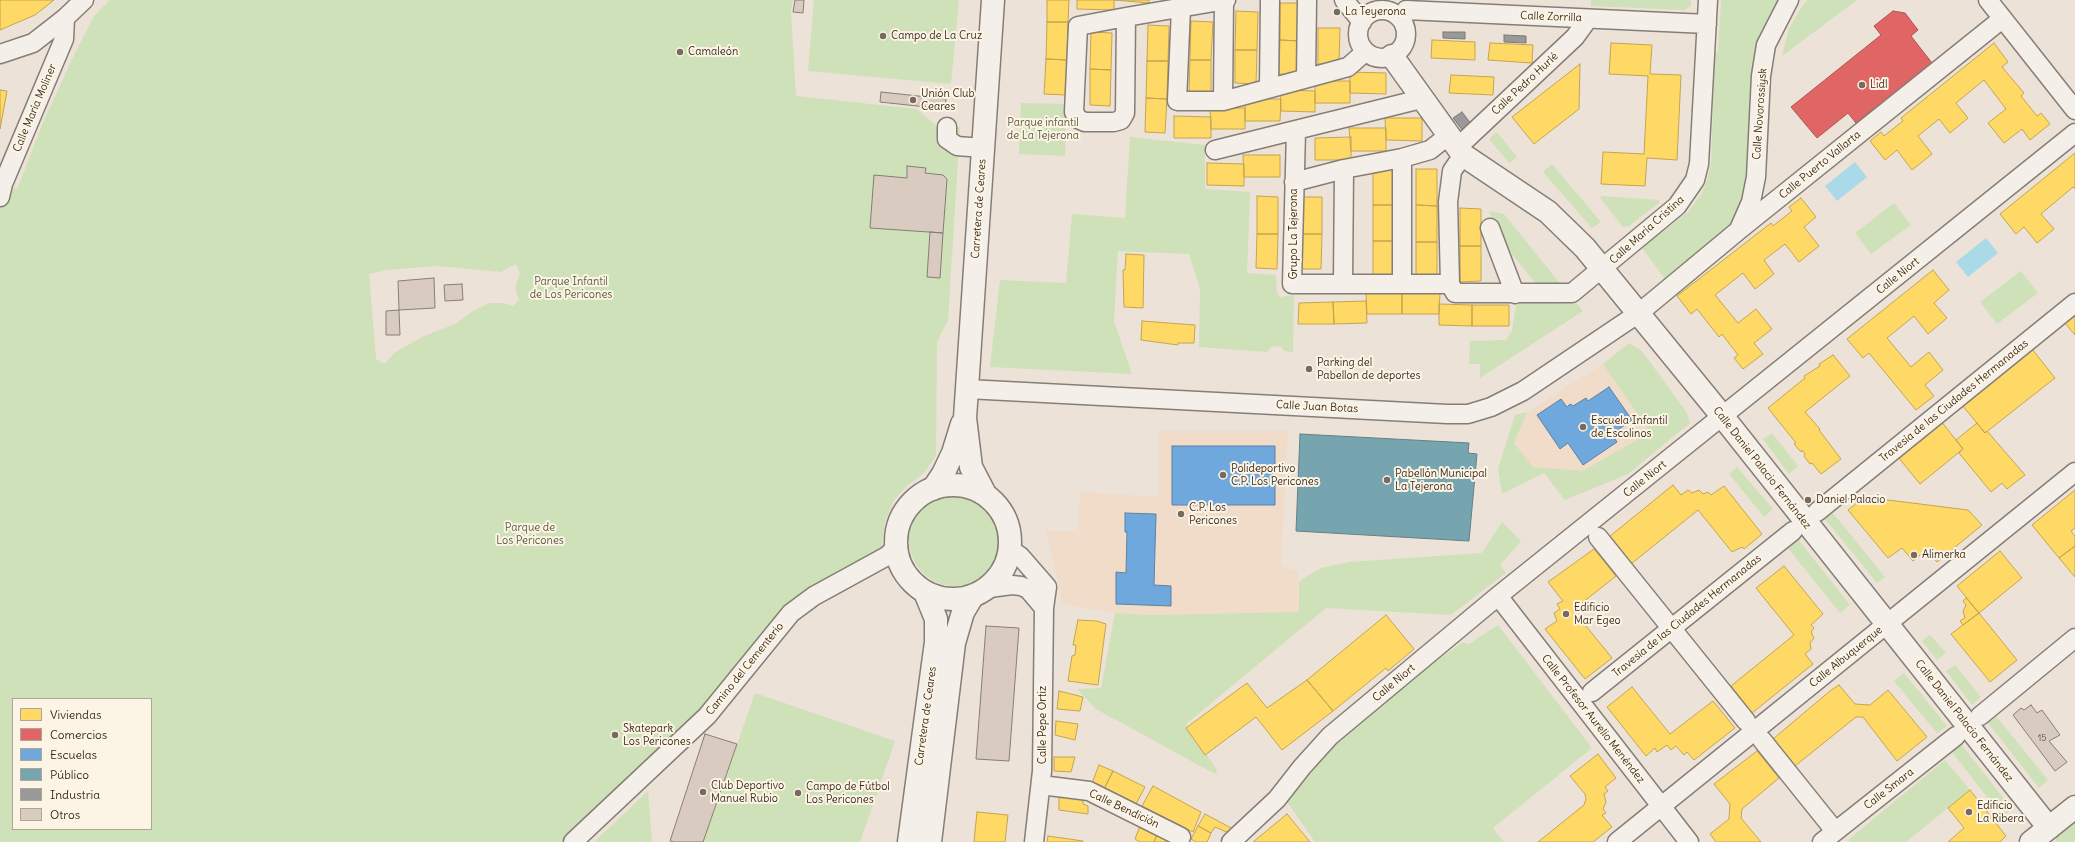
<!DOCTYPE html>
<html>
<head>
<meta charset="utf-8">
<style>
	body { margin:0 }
	#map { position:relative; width:2075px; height:842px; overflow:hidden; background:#ede2d7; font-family:Delius,sans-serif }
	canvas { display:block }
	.legend { position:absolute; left:12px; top:698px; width:140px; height:132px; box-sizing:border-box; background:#fcf5e5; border:1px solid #afa495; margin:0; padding:5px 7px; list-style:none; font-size:12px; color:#3b2a1e }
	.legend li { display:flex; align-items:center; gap:8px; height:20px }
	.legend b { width:20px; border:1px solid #afa495 }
</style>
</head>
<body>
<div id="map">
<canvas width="2075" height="842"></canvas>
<ul class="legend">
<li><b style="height:11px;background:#ffd966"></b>Viviendas</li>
<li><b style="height:11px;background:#e06666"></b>Comercios</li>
<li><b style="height:11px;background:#6fa8dc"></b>Escuelas</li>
<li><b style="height:11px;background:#76a5af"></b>Público</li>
<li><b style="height:11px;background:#999"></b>Industria</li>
<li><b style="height:11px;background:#d9cbc0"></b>Otros</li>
</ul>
</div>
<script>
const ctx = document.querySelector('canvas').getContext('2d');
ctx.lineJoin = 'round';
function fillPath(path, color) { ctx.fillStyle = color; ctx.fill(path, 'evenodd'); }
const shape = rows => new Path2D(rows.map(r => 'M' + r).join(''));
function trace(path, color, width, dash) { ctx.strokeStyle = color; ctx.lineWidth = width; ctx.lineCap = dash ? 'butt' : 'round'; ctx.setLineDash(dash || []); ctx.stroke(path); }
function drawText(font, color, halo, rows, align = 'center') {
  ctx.font = font + ' Delius,sans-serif'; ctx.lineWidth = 4; ctx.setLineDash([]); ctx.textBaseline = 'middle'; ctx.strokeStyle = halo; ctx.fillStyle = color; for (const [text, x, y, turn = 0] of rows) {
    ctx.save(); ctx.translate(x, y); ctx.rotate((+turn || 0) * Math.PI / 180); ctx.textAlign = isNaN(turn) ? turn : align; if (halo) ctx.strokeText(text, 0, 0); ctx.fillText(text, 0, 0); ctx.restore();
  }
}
fillPath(shape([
	[1603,364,1650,432,1583,471,1533,467,1514,443,1527,412],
	[1159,431,1288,431,1281,566,1298,571,1299,612,1150,615,1115,613,1063,604,1046,531,1078,531,1080,492,1159,497]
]), '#f0dcc9');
fillPath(shape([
	[110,0,793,0,791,13,796,96,917,109,938,127,960,127,948,320,937,342,936,456,924,473,907,486,894,500,885,522,881,549,809,590,703,714,566,842,0,842,0,197,3,184,17,189,45,118,75,53,94,16],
	[516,264,520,274,516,284,516,292,519,300,513,306,503,303,490,303,473,311,455,324,424,336,394,353,385,364,376,359,369,274,386,270,437,266,501,272],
	[13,699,151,699,151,829,13,829],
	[814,0,959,0,951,84,808,71],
	[1591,0,1691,0,1691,6,1685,10,1591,6],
	[1721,0,1779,0,1768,24,1745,202,1732,225,1665,279,1642,248,1689,211,1702,193,1707,180,1711,165,1715,52,1718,52],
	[1808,0,1857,0,1782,56,1789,28,1803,5],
	[1021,103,1066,104,1065,156,1019,154],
	[1497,132,1517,157,1509,163,1489,139],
	[1130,137,1205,145,1205,189,1250,192,1247,273,1276,275,1277,293,1280,297,1294,295,1293,352,1284,351,1280,346,1271,347,1267,352,1199,347,1200,289,1189,254,1118,251,1114,321,1132,374,990,367,1000,280,1066,283,1072,214,1125,218],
	[1552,164,1601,222,1592,228,1543,172],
	[1601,196,1659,200,1659,203,1629,226,1623,227,1600,198],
	[1894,203,1911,225,1871,254,1855,233],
	[1489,211,1504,214,1562,286,1537,285,1504,244],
	[2021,271,2038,293,1997,324,1980,302],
	[1528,299,1564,304,1574,300,1583,311,1480,378,1480,364,1469,364,1470,341,1506,340,1512,331,1516,305],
	[1629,343,1642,351,1687,413,1690,423,1628,474,1565,500,1544,473,1502,494,1498,469,1515,415,1527,412,1514,443,1533,467,1583,471,1650,432,1603,364],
	[1772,433,1798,466,1789,474,1763,439],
	[1737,467,1773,509,1764,517,1729,474],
	'909 540a46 46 0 1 1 92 0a46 46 0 1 1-92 0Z',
	[1833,513,1885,577,1877,583,1825,519],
	[1502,522,1521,541,1500,565,1506,573,1451,615,1326,608,1186,724,1217,770,1215,774,1096,709,1077,689,1101,688,1115,613,1150,615,1299,612,1299,581,1321,568,1349,562,1482,553],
	[1798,539,1850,605,1840,613,1787,547],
	[1498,625,1592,748,1493,828,1504,842,1315,842,1287,802,1328,751,1377,704,1463,642,1469,644],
	[1930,635,1946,653,1937,660,1922,641],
	[1955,665,1981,697,1972,705,1946,671],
	[1904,673,1947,726,1937,733,1894,681],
	[755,693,895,741,860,842,703,842],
	[1996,716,2048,780,2039,788,1988,723],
	[1961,744,2012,809,2002,816,1952,752],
	[1945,760,1970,790,1906,842,1850,842,1848,840],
	[648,791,652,842,594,842],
	[2075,807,2075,842,2057,842,2049,828]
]), '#cee1b8');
fillPath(shape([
	[1855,162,1867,177,1837,201,1825,186],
	[1986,238,1998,253,1968,277,1956,262]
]), '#aadae8');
const homes = shape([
	[0,0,54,0,35,15,0,30,0,0],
	[1047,0,1069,0,1068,22,1047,22,1047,0],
	[1077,0,1114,0,1114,10,1077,9,1077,0],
	[1114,0,1149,0,1149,3,1114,0],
	[1280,3,1301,3,1301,41,1280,40,1280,3],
	[1236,11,1258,12,1257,50,1235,50,1236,11],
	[1191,21,1213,22,1211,60,1190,60,1191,21],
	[1047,22,1068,22,1067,60,1046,59,1047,22],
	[1148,25,1169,26,1168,61,1147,61,1148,25],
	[1318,28,1340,28,1339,64,1318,64,1318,28],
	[1091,32,1112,33,1111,70,1090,69,1091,32],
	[1280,40,1301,41,1300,75,1279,74,1280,40],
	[1432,40,1475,42,1475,60,1431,58,1432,40],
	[1490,43,1533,45,1532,63,1488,60,1490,43],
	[1611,43,1652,45,1650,74,1681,75,1677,160,1647,158,1645,186,1601,184,1603,152,1644,154,1648,76,1609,74,1611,43],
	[1994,43,2008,62,2002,67,2024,93,2021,96,2037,116,2041,113,2050,124,2030,140,2022,129,2004,143,1988,123,2006,109,1984,80,1956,103,1968,118,1950,133,1939,119,1918,136,1932,154,1912,170,1897,150,1885,160,1870,141,1881,132,1884,136,1903,121,1901,118,1994,43],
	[1235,50,1257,50,1256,84,1235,83,1235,50],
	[1046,59,1067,60,1066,95,1044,94,1046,59],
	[1190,60,1211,60,1211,94,1189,93,1190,60],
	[1147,61,1168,61,1167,99,1146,98,1147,61],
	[1580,64,1579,109,1534,144,1512,117,1580,64],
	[1090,69,1111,70,1110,106,1090,105,1090,69],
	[1350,72,1386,73,1386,94,1350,93,1350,72],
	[1451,75,1494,77,1493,95,1449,93,1451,75],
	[1315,81,1350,81,1350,103,1315,103,1315,81],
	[0,90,7,91,0,129,0,90],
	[1280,90,1315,91,1315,112,1281,111,1280,90],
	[1146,98,1167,99,1165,133,1145,132,1146,98],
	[1245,99,1281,99,1280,121,1245,121,1245,99],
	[1210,108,1245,108,1245,129,1211,129,1210,108],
	[1174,116,1211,117,1211,138,1174,138,1174,116],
	[1385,118,1422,118,1422,141,1386,140,1385,118],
	[1349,128,1386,128,1386,151,1351,151,1349,128],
	[1351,137,1351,160,1315,160,1315,138,1351,137],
	[2075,153,2075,189,2073,187,2041,214,2054,229,2037,243,2024,227,2016,234,2000,214,2075,153],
	[1243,155,1280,155,1280,177,1244,177,1243,155],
	[1207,163,1244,164,1244,186,1207,185,1207,163],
	[1373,169,1393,169,1393,205,1373,205,1373,169],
	[1416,169,1437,169,1437,206,1416,205,1416,169],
	[1257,196,1278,197,1278,234,1257,234,1257,196],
	[1301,197,1322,197,1322,234,1300,234,1301,197],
	[1801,198,1816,217,1804,227,1819,246,1799,262,1785,244,1764,260,1774,274,1755,289,1743,273,1715,295,1738,323,1756,309,1772,329,1754,343,1763,354,1743,369,1734,358,1738,355,1722,334,1719,337,1697,309,1691,314,1677,296,1771,223,1773,226,1792,211,1789,207,1801,198],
	[1373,205,1393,205,1393,241,1373,241,1373,205],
	[1416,205,1437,206,1437,242,1416,242,1416,205],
	[1460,208,1481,209,1481,246,1460,246,1460,208],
	[1257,234,1278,234,1277,269,1256,268,1257,234],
	[1300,234,1322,234,1321,269,1300,269,1300,234],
	[1373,241,1393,241,1394,276,1373,276,1373,241],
	[1416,242,1437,242,1437,276,1416,276,1416,242],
	[1460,246,1481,246,1481,281,1460,282,1460,246],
	[1126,254,1144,255,1143,308,1124,307,1123,270,1125,270,1126,254],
	[1933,270,1949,290,1934,303,1947,318,1928,334,1914,316,1887,338,1911,367,1929,352,1943,370,1925,385,1934,396,1916,410,1869,353,1863,358,1847,339,1933,270],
	[1366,293,1402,293,1402,314,1367,314,1366,293],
	[1402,293,1440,293,1439,314,1402,314,1402,293],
	[1366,301,1367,323,1334,324,1333,302,1366,301],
	[1333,302,1334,324,1298,324,1299,303,1333,302],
	[1439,304,1472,305,1472,326,1439,325,1439,304],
	[1472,305,1509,305,1509,326,1472,326,1472,305],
	[2075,315,2075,335,2065,323,2075,315],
	[1142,321,1195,325,1194,343,1178,343,1178,345,1141,340,1142,321],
	[2032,349,2055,378,1985,433,1962,405,2032,349],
	[1833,355,1850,376,1805,412,1820,429,1819,430,1841,459,1821,474,1812,463,1810,464,1804,456,1805,454,1802,450,1801,452,1794,444,1796,443,1768,408,1805,378,1804,376,1820,366,1819,364,1833,355],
	[1941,421,1963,449,1920,484,1898,457,1941,421],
	[1977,423,1985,433,1987,431,2025,475,2007,489,2002,483,1991,492,1959,453,1963,449,1956,440,1977,423],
	[1673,485,1681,495,1688,490,1692,493,1699,490,1703,494,1708,492,1711,495,1724,486,1762,534,1744,549,1742,547,1732,552,1698,510,1631,564,1609,537,1673,485],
	[2075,490,2075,528,2071,531,2075,536,2075,546,2059,558,2032,525,2075,490],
	[1864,497,1968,510,1982,525,1937,562,1926,550,1913,561,1902,548,1888,558,1848,510,1864,497],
	[2075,546,2075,577,2059,558,2075,546],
	[1594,549,1616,576,1573,610,1612,658,1585,679,1545,629,1557,621,1554,613,1560,609,1557,604,1563,601,1548,582,1594,549],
	[2000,551,2022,578,1979,613,1957,586,2000,551],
	[1784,566,1823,614,1811,625,1814,628,1811,632,1814,638,1810,643,1811,649,1805,654,1813,664,1752,713,1731,686,1794,635,1756,588,1784,566],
	[1966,598,1979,613,1963,625,1960,621,1965,618,1963,611,1966,605,1963,601,1966,598],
	[1979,613,2017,660,1990,682,1951,634,1979,613],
	[1386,615,1414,649,1388,671,1386,668,1333,711,1307,680,1386,615],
	[1078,620,1097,621,1106,624,1098,685,1068,681,1072,656,1075,655,1076,645,1073,645,1078,620],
	[1307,680,1333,711,1282,750,1256,717,1205,755,1186,728,1247,683,1267,708,1307,680],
	[1839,685,1855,704,1870,705,1888,690,1927,737,1897,761,1863,717,1856,717,1795,766,1773,739,1830,691,1839,685],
	[1632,687,1670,734,1713,701,1735,728,1694,760,1687,752,1684,755,1676,746,1671,750,1667,745,1657,752,1655,748,1646,756,1607,707,1632,687],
	[1059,691,1083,697,1080,711,1057,709,1059,691],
	[1056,721,1078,724,1075,740,1055,735,1056,721],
	[1757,751,1779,778,1742,809,1741,818,1761,842,1716,842,1710,834,1729,819,1730,804,1714,784,1757,751],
	[1598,754,1616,778,1605,787,1608,791,1604,794,1606,802,1603,809,1606,813,1602,815,1612,827,1593,842,1538,842,1584,805,1586,799,1585,794,1570,776,1598,754],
	[1054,757,1075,757,1071,772,1054,771,1054,757],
	[1099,765,1113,771,1104,789,1092,783,1099,765],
	[1113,771,1145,787,1136,804,1104,789,1113,771],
	[1153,786,1201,812,1193,832,1142,806,1153,786],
	[1970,790,2006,836,2000,842,1948,842,1964,828,1948,808,1970,790],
	[1072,795,1073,798,1083,800,1083,804,1088,806,1088,814,1059,810,1059,797,1069,797,1072,795],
	[977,812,1008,815,1005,842,974,842,977,812],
	[1205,814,1233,829,1229,833,1215,827,1211,833,1198,826,1205,814],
	[1287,814,1310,842,1253,842,1287,814],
	[1140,826,1158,832,1154,842,1140,842,1135,839,1140,826],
	[1198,826,1211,833,1207,842,1196,842,1191,839,1198,826],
	[1158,832,1174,842,1154,842,1158,832],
	[1048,836,1083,841,1083,842,1047,842,1048,836]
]);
fillPath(homes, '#ffd966');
trace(homes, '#c4a450', 1);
const shops = shape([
	[1893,11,1905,13,1918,30,1911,36,1932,63,1856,123,1848,113,1817,138,1791,107,1881,35,1874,26,1893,11]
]);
fillPath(shops, '#e06666');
trace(shops, '#ae5450', 1);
const schools = shape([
	[1609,387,1632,420,1612,434,1617,442,1583,465,1568,443,1560,449,1537,415,1561,399,1567,407,1570,404,1573,406,1586,398,1588,401,1609,387],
	[1172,446,1275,446,1275,505,1172,505,1172,446],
	[1125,513,1156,514,1154,585,1171,586,1171,606,1116,604,1116,572,1126,573,1127,532,1125,532,1125,513]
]);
fillPath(schools, '#6fa8dc');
trace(schools, '#5f82a3', 1);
const public = shape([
	[1300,434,1469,443,1468,453,1477,454,1469,541,1296,531,1300,434]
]);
fillPath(public, '#76a5af');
trace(public, '#648084', 1);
const industry = shape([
	[1443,32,1465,32,1465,39,1443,38,1443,32],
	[1504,35,1526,36,1526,43,1504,42,1504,35],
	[1462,112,1472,125,1463,131,1453,118,1462,112]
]);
fillPath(industry, '#999');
trace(industry, '#7d7874', 1);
const building = shape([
	[795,0,804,0,803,13,793,12,795,0],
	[881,92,946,99,945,109,880,102,881,92],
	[907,166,926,168,925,173,943,175,947,179,943,233,870,228,874,175,907,178,907,166],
	[930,232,943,233,940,278,927,277,930,232],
	[434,278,435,308,399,310,398,281,434,278],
	[462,284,463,300,445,301,444,285,462,284],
	[399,310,400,335,386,335,386,311,399,310],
	[986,626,1019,628,1009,761,976,759,986,626],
	[2031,705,2037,713,2042,710,2060,735,2049,741,2067,762,2055,771,2013,715,2021,708,2024,710,2031,705],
	[705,734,737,744,703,842,674,842,670,841,705,734]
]);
fillPath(building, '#d9cbc0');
trace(building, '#867e76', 1);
const street = shape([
	[1344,0,1362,22],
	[1988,0,2075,110],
	[1181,8,1177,101,1223,101,1348,67,1365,52],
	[1406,10,1707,24],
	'1358 34a24 24 0 1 1 48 0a24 24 0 1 1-48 0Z',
	[1126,17,1125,113,1121,120,1114,122,1085,122,1078,119,1074,112,1078,26,1126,17,1226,0],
	[0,54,33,43,65,18,84,0],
	[1306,78,1307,0],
	[1269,88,1270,0],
	[1223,101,1224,0],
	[947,127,947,139,957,146,983,148],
	[1296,131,1292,284,1450,284,1455,293,1572,293,1677,206,1695,180,1699,164,1708,0],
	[1458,147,1575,37,1588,19],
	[1215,150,1421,99],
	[1294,182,1344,169,1402,158,1430,150,1449,135],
	[0,197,3,184,64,39,65,18],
	[1740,227,1751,202,1756,177,1761,76,1766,45,1789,0],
	[1490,228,1515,294],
	[1343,283,1344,169],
	[1402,284,1402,158],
	[1450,284,1448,202,1452,171,1463,155],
	[967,389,1447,414,1468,414,1491,407,1523,391,1639,313,1739,230,2002,19],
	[1817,512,2075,303],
	[1598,537,1746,721],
	[1011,550,1020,556,1047,587,1044,608,1042,771,1034,842],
	[989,588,1012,585,1021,586,1028,589,1044,608],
	[1498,596,1689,842],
	[1592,692,1793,531],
	[1980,716,2075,638],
	[1762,740,1835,831],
	[1041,785,1089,791,1181,837],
	[573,842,707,716,791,613,814,596,887,556,895,548],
	[1231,842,1277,799,1302,767,1330,736,1498,596,2075,133],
	[1617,842,2075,472],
	[1822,842,1956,736]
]);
const secondary = shape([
	[1392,56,1463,155,1548,212,1585,248,1723,417,2049,828],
	'896 542a57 57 0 1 1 114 0a57 57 0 1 1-114 0Z',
	[933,489,943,474,953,453,962,424],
	[984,492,971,467,965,418,993,0],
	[909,842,936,642,936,619,925,592],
	[930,842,954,643,963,612,972,597],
	[2031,842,2075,807]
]);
trace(street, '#867e76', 21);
trace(secondary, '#867e76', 25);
trace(street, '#f4f0e9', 18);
trace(secondary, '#f4f0e9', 22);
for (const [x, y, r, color] of [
	[1337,12,4,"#796a5f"],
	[883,36,4,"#796a5f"],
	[680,52,4,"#796a5f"],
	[1862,85,4,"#796a5f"],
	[913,100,4,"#796a5f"],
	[1309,369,4,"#796a5f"],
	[1583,427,4,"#796a5f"],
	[1223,475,4,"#796a5f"],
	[1387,480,4,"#796a5f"],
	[1808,500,4,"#796a5f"],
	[1181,514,4,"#796a5f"],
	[1914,555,4,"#796a5f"],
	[1566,614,4,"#796a5f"],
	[615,735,4,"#796a5f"],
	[703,792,4,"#796a5f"],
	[798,793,4,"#796a5f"],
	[1969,812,4,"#796a5f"]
]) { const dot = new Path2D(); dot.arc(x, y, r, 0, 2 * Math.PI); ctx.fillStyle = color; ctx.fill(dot); trace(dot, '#fcf5e5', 1.5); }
drawText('9px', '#635347', null, [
	["15",2042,738]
]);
drawText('11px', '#3b2a1e', '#fcf5e5', [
	["La Teyerona",1345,12],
	["Campo de La Cruz",891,36],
	["Camaleón",688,52],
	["Lidl",1870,85],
	["Unión Club",921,94],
	["Ceares",921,107],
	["Parking del",1317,363],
	["Pabellon de deportes",1317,376],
	["Escuela Infantil",1591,421],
	["de Escolinos",1591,434],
	["Polideportivo",1231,469],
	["C.P. Los Pericones",1231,482],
	["Pabellón Municipal",1395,474],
	["La Tejerona",1395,487],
	["Daniel Palacio",1816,500],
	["C.P. Los",1189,508],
	["Pericones",1189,521],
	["Alimerka",1922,555],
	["Edificio",1574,608],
	["Mar Egeo",1574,621],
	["Skatepark",623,729],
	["Los Pericones",623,742],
	["Club Deportivo",711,786],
	["Manuel Rubio",711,799],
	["Campo de Fútbol",806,787],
	["Los Pericones",806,800],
	["Edificio",1977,806],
	["La Ribera",1977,819]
], 'left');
drawText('11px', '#3b2a1e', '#fcf5e5', [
	["Calle Zorrilla",1551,17,2],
	["Calle Pedro Hurlé",1525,84,-43],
	["Calle María Moliner",35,108,-67],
	["Calle Novorossiysk",1760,114,-86],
	["Calle Puerto Vallarta",1820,165,-39],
	["Carretera de Ceares",979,209,-86],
	["Calle María Cristina",1647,230,-42],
	["Grupo La Tejerona",1294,234,-90],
	["Calle Niort",1898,276,-39],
	["Travesía de las Ciudades Hermanadas",1954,401,-39],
	["Calle Juan Botas",1317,407,3],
	["Calle Daniel Palacio Fernández",1762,468,52],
	["Calle Niort",1645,479,-39],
	["Travesía de las Ciudades Hermanadas",1687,616,-39],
	["Calle Albuquerque",1846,657,-39],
	["Camino del Cementerio",745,669,-51],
	["Calle Niort",1394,683,-40],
	["Carretera de Ceares",926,716,-82],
	["Calle Profesor Aurelio Menéndez",1593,719,52],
	["Calle Daniel Palacio Fernández",1964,721,52],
	["Calle Pepe Ortiz",1043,725,-90],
	["Calle Smara",1889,789,-38],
	["Calle Bendición",1124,809,25]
]);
drawText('11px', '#5a583e', '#fcf5e5', [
	["Parque infantil",1043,123],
	["de La Tejerona",1043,136],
	["Parque Infantil",571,282],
	["de Los Pericones",571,295],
	["Parque de",530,528],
	["Los Pericones",530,541]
]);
</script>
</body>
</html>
